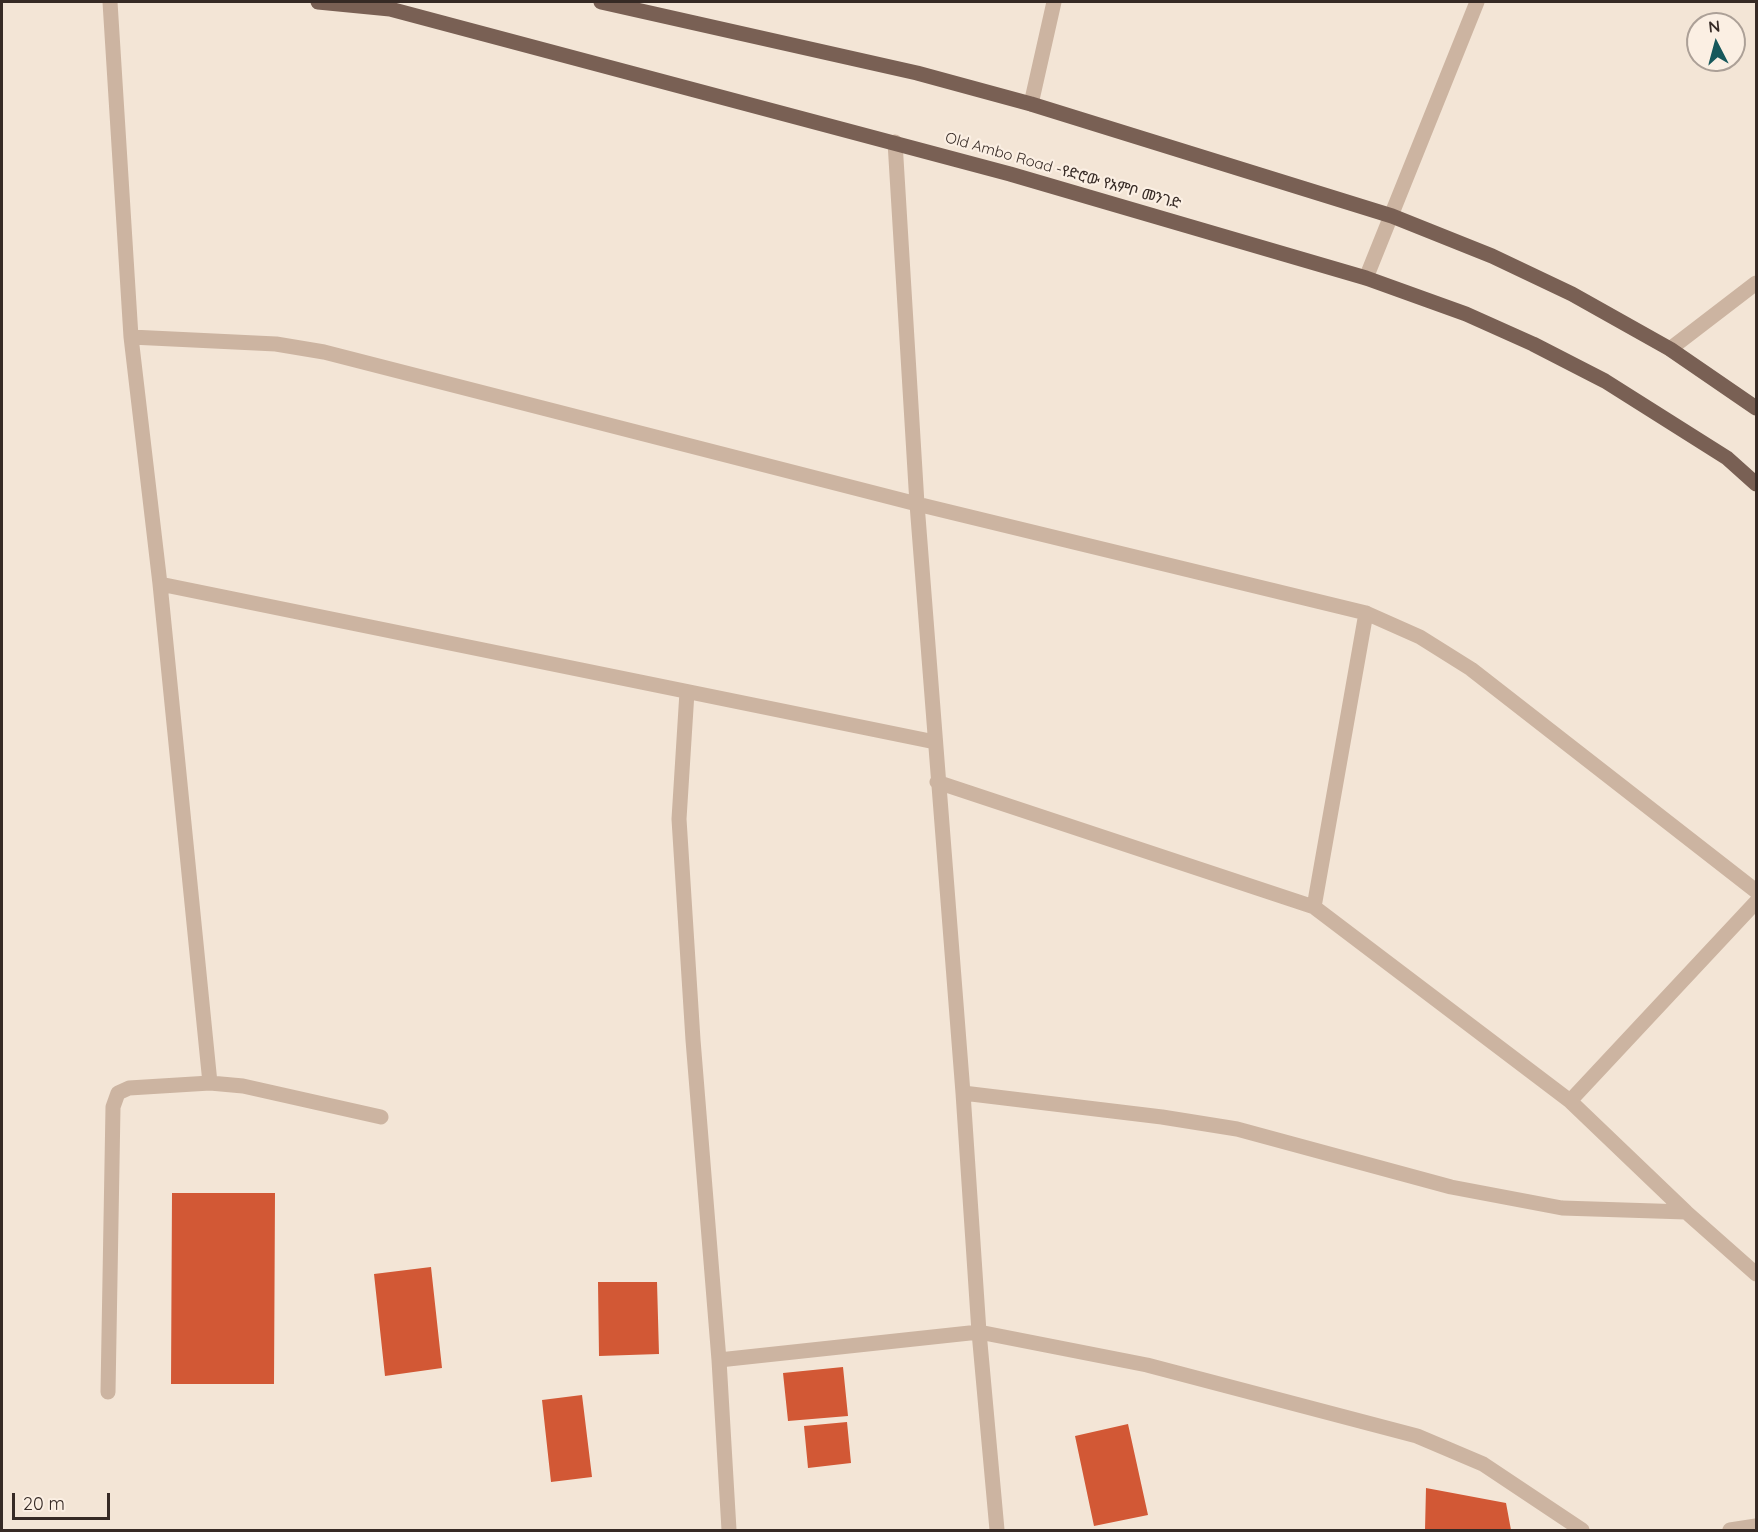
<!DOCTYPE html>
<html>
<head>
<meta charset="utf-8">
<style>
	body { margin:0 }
	#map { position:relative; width:1758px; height:1532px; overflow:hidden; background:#f3e5d6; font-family:Quicksand,sans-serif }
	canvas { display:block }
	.frame { position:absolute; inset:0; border:3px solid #362a25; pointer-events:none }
	.north { position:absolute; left:1686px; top:12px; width:60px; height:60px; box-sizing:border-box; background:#fbefe3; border:2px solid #aca097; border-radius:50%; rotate:354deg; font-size:16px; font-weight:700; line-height:24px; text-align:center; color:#362a25 }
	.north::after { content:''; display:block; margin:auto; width:21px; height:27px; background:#17585b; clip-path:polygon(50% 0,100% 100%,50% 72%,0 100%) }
	.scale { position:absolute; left:12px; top:1493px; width:98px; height:27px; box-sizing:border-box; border:3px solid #362a25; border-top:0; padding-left:8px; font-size:18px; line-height:21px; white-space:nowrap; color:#362a25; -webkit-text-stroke:4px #fbefe3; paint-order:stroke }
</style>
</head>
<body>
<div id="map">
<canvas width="1758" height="1532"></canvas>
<div class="frame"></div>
<div class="north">N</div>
<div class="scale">20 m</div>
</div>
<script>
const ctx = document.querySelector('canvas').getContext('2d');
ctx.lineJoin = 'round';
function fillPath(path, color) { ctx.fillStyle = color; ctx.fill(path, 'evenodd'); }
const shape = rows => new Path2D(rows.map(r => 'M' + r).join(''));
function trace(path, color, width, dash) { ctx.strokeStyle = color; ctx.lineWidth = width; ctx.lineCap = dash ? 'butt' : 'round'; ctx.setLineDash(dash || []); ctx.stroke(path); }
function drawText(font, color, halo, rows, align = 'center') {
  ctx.font = font + ' Quicksand,"Noto Sans Ethiopic",sans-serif'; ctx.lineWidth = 4.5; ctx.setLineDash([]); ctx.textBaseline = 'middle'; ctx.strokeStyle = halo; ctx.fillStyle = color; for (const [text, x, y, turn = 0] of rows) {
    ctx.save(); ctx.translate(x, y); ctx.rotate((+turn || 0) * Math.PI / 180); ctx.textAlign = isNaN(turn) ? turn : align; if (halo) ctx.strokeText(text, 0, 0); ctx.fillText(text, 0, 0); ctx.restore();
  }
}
fillPath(shape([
	[172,1193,275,1193,274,1384,171,1384],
	[431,1267,442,1368,385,1376,374,1274],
	[598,1282,657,1282,659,1354,599,1356],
	[843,1367,848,1416,788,1421,783,1373],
	[582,1395,592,1477,551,1482,542,1400],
	[847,1422,851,1463,808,1468,804,1426],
	[1128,1424,1148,1515,1094,1526,1075,1436],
	[1426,1488,1506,1503,1511,1530,1425,1530]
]), '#d25835');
trace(shape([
	[110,2,131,337,276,344,324,352,917,504,1366,613,1420,637,1471,669,1756,891],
	[1031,104,1054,2],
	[895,142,917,504,963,1093,979,1332,997,1530],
	[1366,278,1477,2],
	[131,337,160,584,935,742],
	[1670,349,1756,283],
	[160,584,210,1083,243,1086,381,1117],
	[687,692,679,819,693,1040,719,1360,979,1332,1147,1365,1417,1436,1483,1464,1582,1530],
	[937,782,1314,907,1570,1101,1686,1212,1756,1274],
	[1314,907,1366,613],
	[963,1093,1162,1117,1237,1129,1451,1187,1562,1208,1686,1212],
	[1570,1101,1756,902],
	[719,1360,729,1530],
	[108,1392,113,1107,118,1093,129,1088,210,1083],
	[1730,1530,1756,1526]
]), '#ccb4a1', 15);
trace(shape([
	[318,2,390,9,1010,174,1366,278,1466,314,1533,344,1605,381,1727,458,1756,484],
	[601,2,917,73,1031,104,1392,216,1492,256,1572,294,1670,349,1756,408]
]), '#796054', 15);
drawText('15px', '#362a25', '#fbefe3', [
	["Old Ambo Road -የድሮው የአምቦ መንገድ",1063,171,16]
]);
</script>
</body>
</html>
